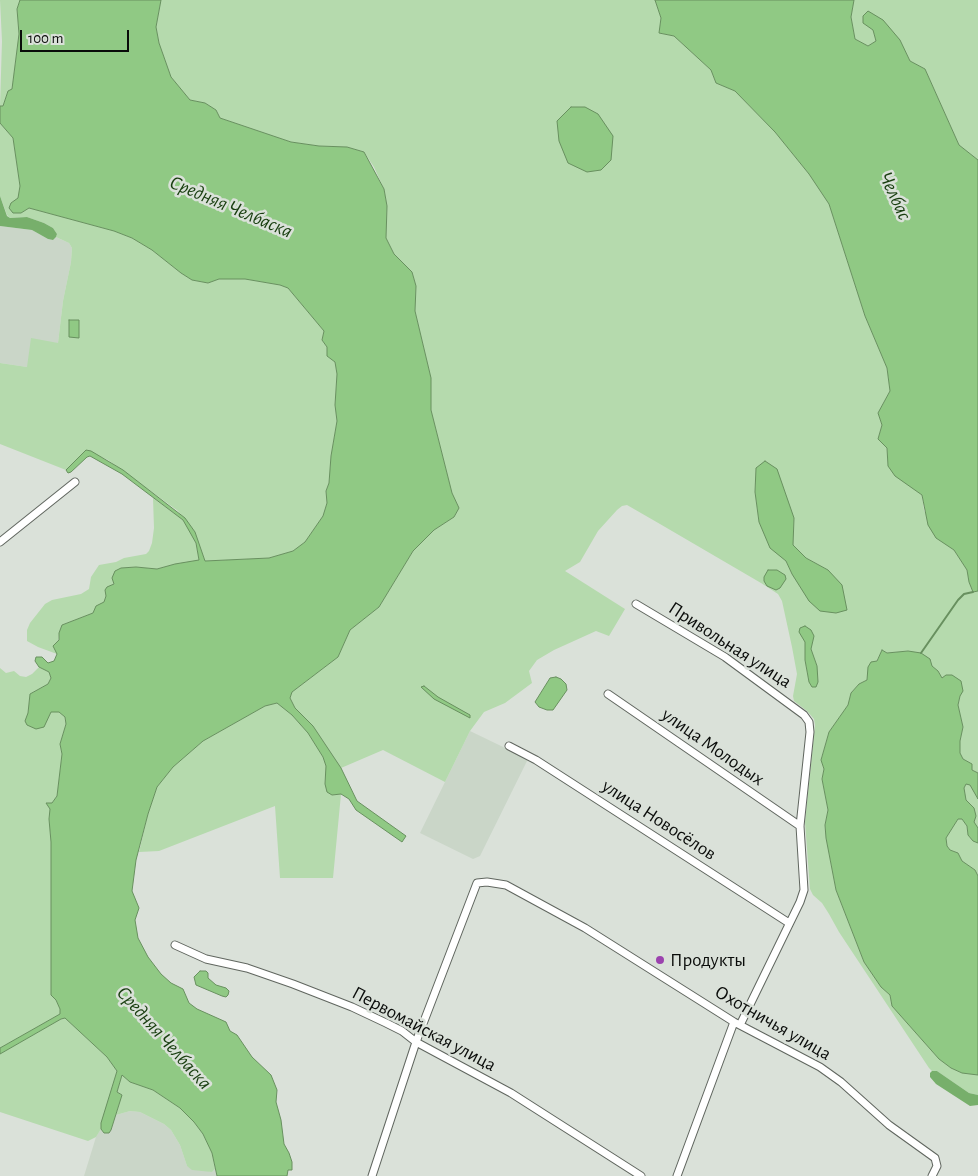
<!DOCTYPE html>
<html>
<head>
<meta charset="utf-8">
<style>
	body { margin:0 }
	#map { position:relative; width:978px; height:1176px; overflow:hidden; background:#dae1d9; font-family:"Alegreya Sans",sans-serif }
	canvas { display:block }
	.scale { position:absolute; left:20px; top:30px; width:109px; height:22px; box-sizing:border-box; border:2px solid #0a0c0a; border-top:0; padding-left:6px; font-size:15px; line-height:18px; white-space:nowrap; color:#0a0c0a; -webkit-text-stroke:4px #dae1d9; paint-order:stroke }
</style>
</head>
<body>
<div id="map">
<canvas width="978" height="1176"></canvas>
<div class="scale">100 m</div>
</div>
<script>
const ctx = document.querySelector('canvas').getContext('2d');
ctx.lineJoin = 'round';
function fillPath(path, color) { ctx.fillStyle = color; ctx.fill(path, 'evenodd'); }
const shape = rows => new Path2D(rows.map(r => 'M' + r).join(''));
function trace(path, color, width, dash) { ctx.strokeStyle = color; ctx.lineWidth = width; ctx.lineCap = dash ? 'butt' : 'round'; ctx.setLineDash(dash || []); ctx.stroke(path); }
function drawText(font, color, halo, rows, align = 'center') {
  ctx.font = font + ' "Alegreya Sans",sans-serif'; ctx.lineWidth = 5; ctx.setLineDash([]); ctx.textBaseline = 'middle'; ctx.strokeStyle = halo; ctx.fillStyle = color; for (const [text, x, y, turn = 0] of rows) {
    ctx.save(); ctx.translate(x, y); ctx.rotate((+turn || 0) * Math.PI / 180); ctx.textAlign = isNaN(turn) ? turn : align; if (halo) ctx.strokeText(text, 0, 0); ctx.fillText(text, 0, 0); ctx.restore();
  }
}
fillPath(shape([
	[0,226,32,230,48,239,53,240,56,237,69,243,72,248,71,262,63,301,58,343,27,367,0,363],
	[470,731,528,759,480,856,473,859,420,833],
	[130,1111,140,1112,164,1124,171,1130,180,1145,187,1166,212,1172,215,1169,217,1176,84,1176,96,1137,101,1129,104,1133,111,1130,116,1115]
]), '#cad6c8');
fillPath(shape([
	[0,0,20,0,17,9,19,34,12,90,8,91,3,106,0,106,2,41],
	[161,0,655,0,661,18,659,33,674,36,711,70,716,83,735,91,775,132,809,174,829,204,865,316,887,368,890,391,878,413,882,425,878,439,887,448,888,466,922,495,924,510,937,538,954,550,967,570,969,582,973,592,978,591,978,773,972,770,971,764,963,759,960,753,960,741,963,727,958,705,960,696,942,678,938,671,932,666,929,659,908,651,887,653,882,650,867,680,859,684,851,693,848,705,829,732,821,759,824,769,822,779,828,810,825,825,826,838,836,890,864,962,881,987,890,995,892,1006,939,1059,951,1068,962,1073,978,1075,978,1095,969,1093,937,1071,932,1071,929,1068,839,932,829,914,822,903,813,895,810,889,805,822,815,725,814,719,807,711,794,701,793,696,797,674,792,647,782,601,778,594,761,583,660,524,627,505,622,506,617,510,598,531,580,562,565,571,625,609,609,636,596,631,554,650,537,660,529,671,532,683,505,703,484,712,470,731,445,782,383,750,341,768,313,726,295,708,290,698,292,692,338,657,350,630,379,607,413,551,434,530,454,517,459,508,452,493,431,410,431,378,415,311,416,286,412,272,394,254,386,238,387,206,384,189,374,167,364,152,347,147,319,146,291,142,220,118,216,110,205,103,190,100,171,77,159,43,156,27],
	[756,468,794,518,793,545,806,558,828,570,792,574,786,561,759,522,755,492],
	[813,636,811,649,817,666,809,682,805,660,805,642],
	[854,0,978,0,978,160,959,145,925,69,910,61,900,40,873,30,876,41,868,46,855,39,851,17],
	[0,123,13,138,20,186,18,199,11,203,21,213,29,208,114,231,132,238,152,250,181,273,192,280,208,283,219,279,245,279,280,285,288,288,324,331,322,340,327,347,327,356,335,362,337,374,335,405,337,421,331,456,329,483,326,491,327,503,323,516,305,542,293,551,269,558,205,561,195,532,178,511,108,460,86,450,66,470,0,444,0,363,27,367,31,338,58,343,63,301,71,262,72,248,69,243,56,237,57,234,53,228,44,223,27,217,10,218,7,215,0,196],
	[153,498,183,520,188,526,196,543,199,561,175,564,157,569,136,567,121,568,104,602,93,613,62,625,59,633,57,654,38,647,27,641,27,630,30,623,45,604,52,600,81,594,89,589,91,577,99,565,116,562,124,558,146,554,149,551,152,543,154,528],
	[39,667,49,672,51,678,48,684,30,694,28,713,47,718,51,712,59,712,65,717,66,724,60,744,62,754,57,796,52,803,46,803,50,809,49,819,51,842,51,995,56,1000,60,1009,60,1014,0,1048,0,668,6,673,14,671,20,676,26,677,32,674],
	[277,703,292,715,308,733,323,757,327,766,325,784,332,795,341,794,333,878,280,878,275,806,159,851,139,852,148,814,157,787,173,767,203,741,265,706],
	[966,784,970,784,978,799,978,828,973,822,974,808,966,800,964,792,964,788],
	[958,819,962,819,967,826,968,835,973,841,978,843,978,876,975,870,962,861,958,853,950,850,947,846,946,838],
	[65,1018,107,1057,117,1071,101,1129,96,1137,88,1141,0,1112,0,1054,61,1019],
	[122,1075,130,1082,153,1090,180,1108,194,1122,203,1134,212,1153,215,1169,212,1172,192,1170,187,1166,180,1145,171,1130,164,1124,140,1112,130,1111,116,1115,122,1095,117,1092]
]), '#b5daad');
fillPath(shape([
	[0,196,7,216,10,218,27,217,44,223,53,228,57,234,56,237,53,240,48,239,32,230,0,226],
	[932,1071,937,1071,969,1093,978,1095,978,1105,970,1106,936,1084,930,1077,930,1073]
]), '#77af6b');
const water = shape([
	[20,0,161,0,156,27,159,43,171,77,190,100,205,103,216,110,220,118,291,142,319,146,347,147,364,152,384,189,387,206,386,238,394,254,412,272,416,286,415,311,431,378,431,410,452,493,459,508,454,517,434,530,413,551,379,607,350,630,338,657,292,692,290,698,295,708,313,726,341,768,357,801,406,836,402,842,356,810,349,799,341,794,332,795,327,792,325,784,326,766,323,757,308,733,292,715,277,703,265,706,203,741,173,767,157,787,148,814,136,860,132,891,139,908,135,920,138,938,148,957,161,974,171,983,183,989,189,1003,197,1009,226,1022,230,1031,237,1035,252,1057,271,1075,277,1090,276,1102,281,1120,284,1144,289,1153,292,1162,292,1170,288,1170,287,1176,217,1176,212,1153,203,1134,194,1122,180,1108,153,1090,130,1082,122,1075,117,1092,122,1095,111,1130,109,1133,104,1133,101,1129,101,1123,117,1071,107,1057,65,1018,61,1019,0,1054,0,1048,60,1014,60,1009,56,1000,51,995,51,842,49,819,50,809,46,803,52,803,57,796,62,754,60,744,66,724,65,717,59,712,51,712,44,727,36,729,27,725,25,721,28,713,30,694,48,684,51,678,49,672,39,667,35,661,36,657,42,657,48,663,54,661,57,654,53,646,59,640,59,633,62,625,93,613,96,606,104,602,106,596,105,590,107,587,114,584,112,578,115,571,121,568,136,567,157,569,175,564,199,560,196,543,183,520,122,474,90,456,87,457,71,472,68,473,66,470,86,450,91,451,123,470,185,518,195,532,205,561,269,558,293,551,305,542,323,516,327,503,326,491,329,483,331,456,337,421,335,405,337,374,335,362,327,356,327,347,322,340,324,331,288,288,280,285,245,279,219,279,208,283,192,280,181,273,152,250,132,238,114,231,29,208,21,213,13,213,9,208,11,203,18,198,20,186,13,138,0,123,0,106,3,106,8,91,12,89,19,34,17,9,20,0],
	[655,0,854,0,851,17,855,39,868,46,876,41,873,30,863,23,863,16,868,11,883,20,900,40,910,61,925,69,959,145,978,160,978,591,973,592,969,582,967,570,954,550,936,538,928,525,922,495,895,476,888,466,887,448,878,439,882,425,878,413,890,391,887,368,865,316,829,204,809,174,775,132,735,91,716,83,711,70,674,36,659,33,661,18,655,0],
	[571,107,585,107,598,114,613,136,611,160,601,170,587,172,568,163,559,141,557,121,571,107],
	[69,320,79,320,79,338,69,337,69,320],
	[765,461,777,469,794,518,793,545,806,558,828,570,842,585,847,610,836,613,820,611,809,601,792,574,786,561,770,548,759,522,755,492,756,468,765,461],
	[768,570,777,570,785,575,786,579,780,588,776,590,767,586,764,581,764,577,768,570],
	[805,626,811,630,814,636,811,649,817,666,818,682,816,687,812,687,809,682,805,660,805,642,799,632,800,628,805,626],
	[882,650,887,653,908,651,921,653,930,659,932,666,938,671,942,678,946,675,952,675,961,681,963,691,960,696,958,705,963,727,960,741,960,753,963,759,972,764,972,770,978,773,978,799,970,785,966,784,964,788,966,800,974,808,976,816,974,822,978,828,978,843,973,841,968,835,967,826,962,819,958,819,946,838,947,846,950,850,958,853,962,861,975,870,978,876,978,1075,962,1073,951,1068,939,1059,892,1006,890,995,881,987,864,962,836,890,826,838,825,825,828,810,822,779,824,769,821,760,829,732,848,705,851,693,859,684,867,680,868,667,871,662,877,661,882,650],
	[556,677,561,679,566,684,567,690,553,710,547,710,539,707,535,702,550,678,556,677],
	[424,686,438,697,470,715,470,718,434,699,421,687,424,686],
	[200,971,206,971,208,973,208,978,216,985,226,988,229,991,228,995,226,997,222,996,196,985,194,977,200,971]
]);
fillPath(water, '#90c984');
trace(water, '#68905f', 1);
trace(shape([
	[921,653,958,600,964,594,973,592]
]), '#68905f', 2);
const street = shape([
	[0,542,75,482],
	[636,604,725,657,804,715,809,722,810,732,800,826,804,890,800,902,740,1025],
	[608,694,800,826],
	[509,746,536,760,789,923],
	[175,945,206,959,247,968,293,984,352,1007,386,1023,402,1031,416,1042,511,1093,641,1176],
	[372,1176,416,1042,477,883,487,882,506,885,585,928,734,1022,820,1067,841,1082,889,1125,935,1158,937,1166,932,1176],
	[677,1176,734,1022]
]);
trace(street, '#60665f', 9);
trace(street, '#fff', 7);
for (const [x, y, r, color] of [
	[660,960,5,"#9b42ae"]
]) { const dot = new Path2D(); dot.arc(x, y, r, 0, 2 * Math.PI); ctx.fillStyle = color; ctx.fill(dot); trace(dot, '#dae1d9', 2); }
drawText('19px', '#0a0c0a', '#dae1d9', [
	["Привольная улица",730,645,33],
	["улица Молодых",713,747,35],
	["улица Новосёлов",659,820,33],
	["Охотничья улица",773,1023,30],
	["Первомайская улица",424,1029,28]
]);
drawText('19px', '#0a0c0a', '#dae1d9', [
	["Продукты",670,960]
], 'left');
drawText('italic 20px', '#183e0f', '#dae1d9', [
	["Челбас",895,196,65],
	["Средняя Челбаска",231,207,23],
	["Средняя Челбаска",164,1038,48]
]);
</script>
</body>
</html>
